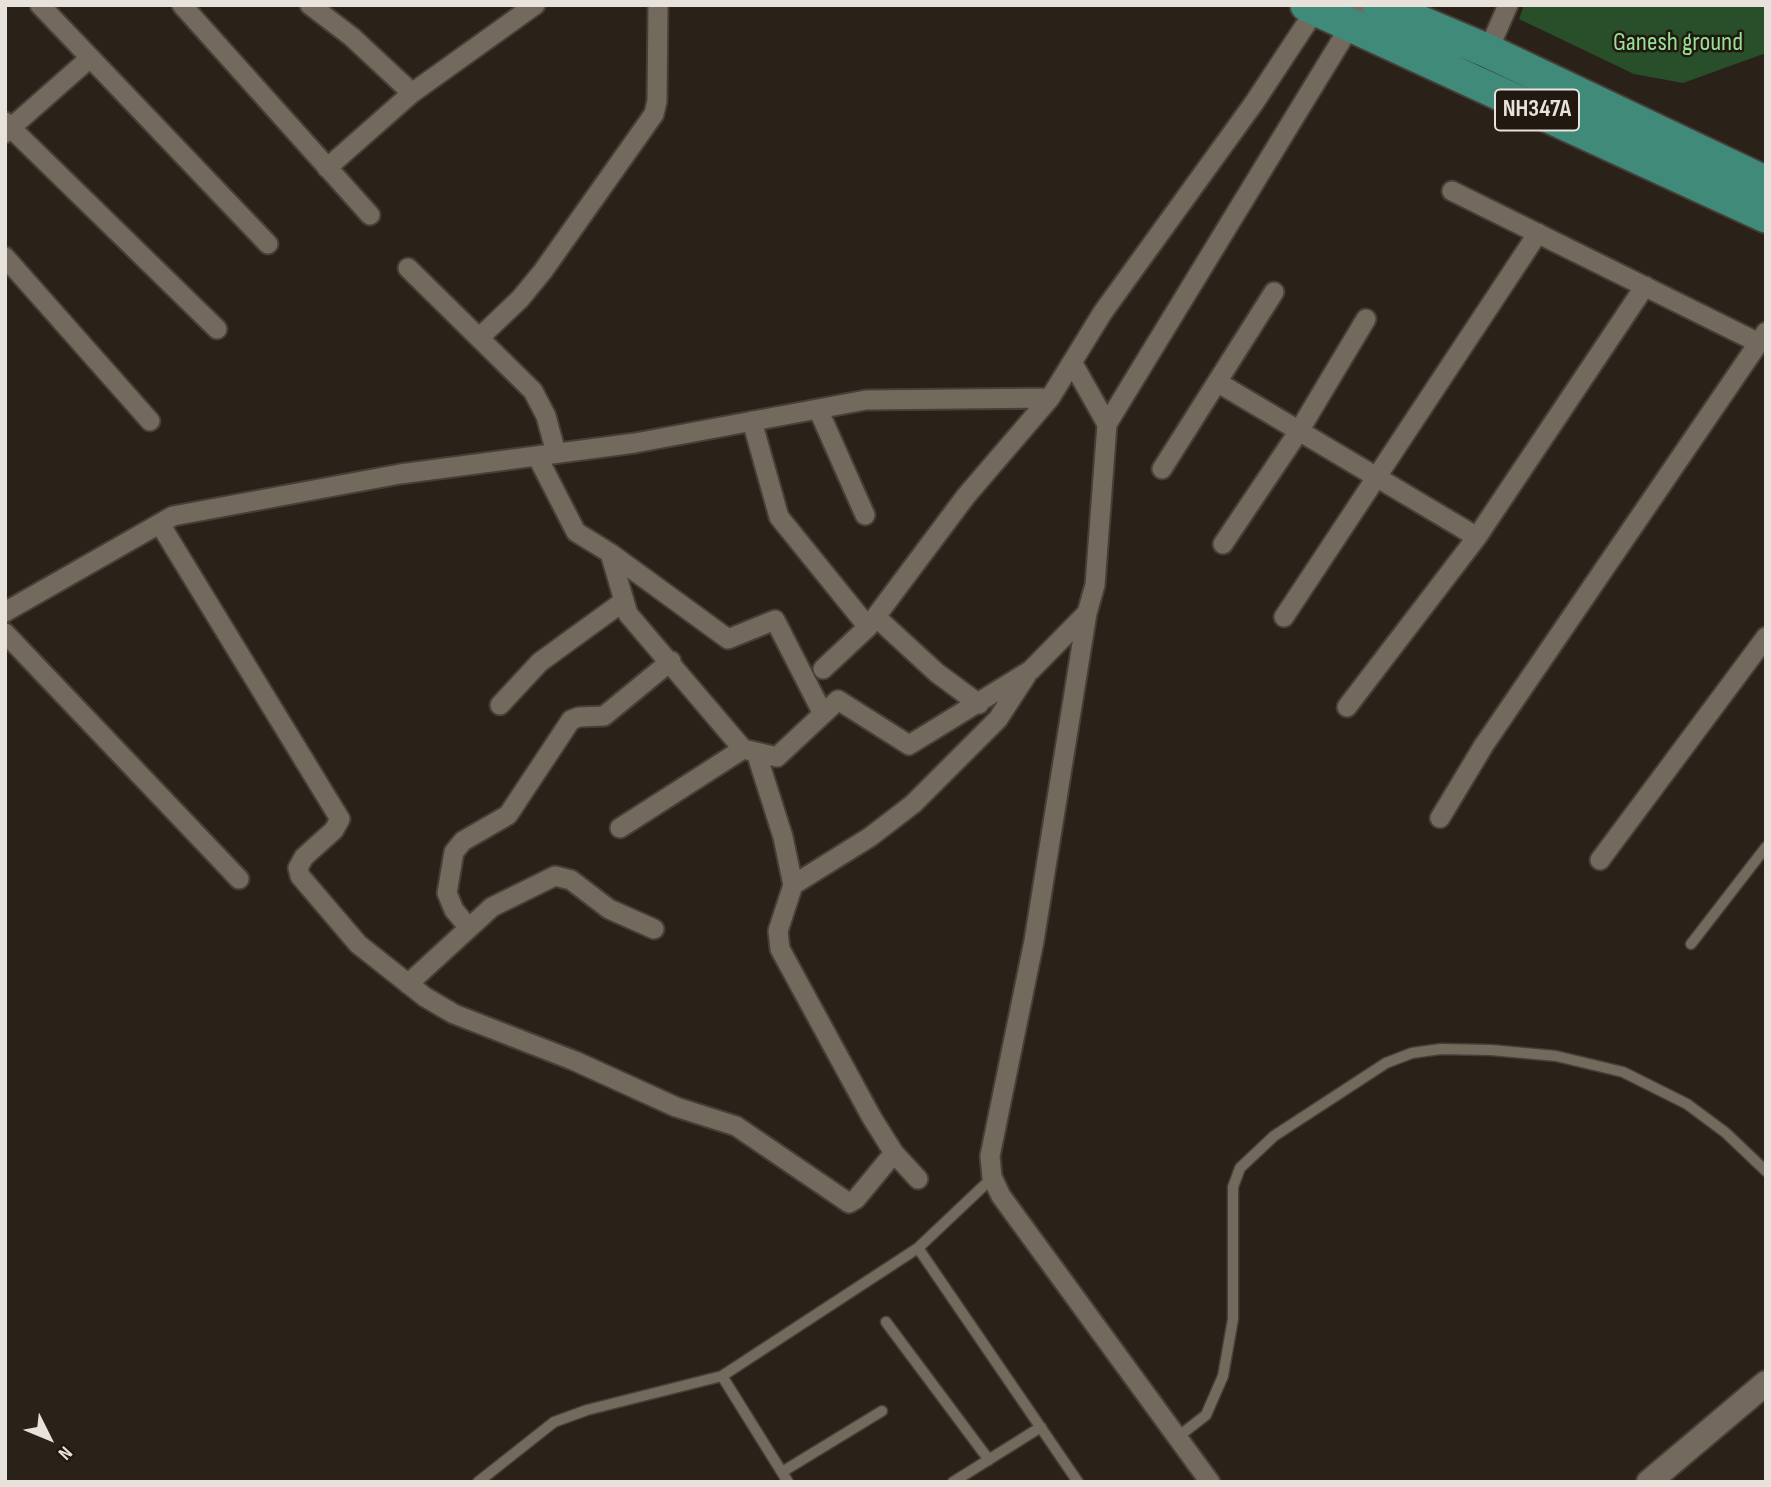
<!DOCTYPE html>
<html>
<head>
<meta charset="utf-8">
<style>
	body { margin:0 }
	#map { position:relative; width:1771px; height:1487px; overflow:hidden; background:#2a2218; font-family:"Sofia Sans Condensed",sans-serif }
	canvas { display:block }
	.frame { position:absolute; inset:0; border:7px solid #e7e2db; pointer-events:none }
	.north { position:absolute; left:14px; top:1403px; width:70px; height:70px; -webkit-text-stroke:5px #21190f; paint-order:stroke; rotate:133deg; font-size:19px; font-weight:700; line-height:28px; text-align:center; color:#e7e2db }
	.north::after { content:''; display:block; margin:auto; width:24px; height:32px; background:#e7e2db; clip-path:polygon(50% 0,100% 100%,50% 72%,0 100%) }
</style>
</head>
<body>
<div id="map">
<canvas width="1771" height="1487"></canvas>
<div class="frame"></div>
<div class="north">N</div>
</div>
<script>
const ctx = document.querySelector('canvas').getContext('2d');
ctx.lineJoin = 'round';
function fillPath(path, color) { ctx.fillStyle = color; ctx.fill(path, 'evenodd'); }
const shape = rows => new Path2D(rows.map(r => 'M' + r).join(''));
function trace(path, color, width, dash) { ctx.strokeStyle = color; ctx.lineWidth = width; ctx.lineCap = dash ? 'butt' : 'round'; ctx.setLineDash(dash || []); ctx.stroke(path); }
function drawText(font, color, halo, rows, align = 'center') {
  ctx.font = font + ' "Sofia Sans Condensed",sans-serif'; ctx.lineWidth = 5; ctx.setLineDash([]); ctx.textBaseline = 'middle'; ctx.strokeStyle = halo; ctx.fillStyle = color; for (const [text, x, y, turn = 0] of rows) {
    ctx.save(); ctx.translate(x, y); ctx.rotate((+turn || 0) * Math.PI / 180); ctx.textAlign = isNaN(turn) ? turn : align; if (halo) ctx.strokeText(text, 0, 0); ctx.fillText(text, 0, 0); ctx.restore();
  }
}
fillPath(shape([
	[1524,5,1766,5,1766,53,1683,83,1634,74,1519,19]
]), '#284e2a');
const service = shape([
	[1691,944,1766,847],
	[918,1248,1078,1482],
	[886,1322,989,1460],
	[722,1376,788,1482],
	[1179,1436,1206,1415,1223,1376,1233,1319,1233,1187,1240,1168,1274,1136,1386,1063,1412,1053,1441,1049,1491,1050,1556,1056,1623,1072,1687,1104,1726,1133,1766,1171],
	[782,1472,882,1411],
	[478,1482,554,1422,587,1410,722,1376,918,1248,992,1178],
	[953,1482,1041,1427]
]);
const minor = shape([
	[40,5,268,244],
	[182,5,370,215],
	[310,5,352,37,412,93],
	[1488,51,1508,5],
	[5,122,217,329],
	[5,133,90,58],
	[327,168,412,93,535,5],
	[1452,191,1759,343],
	[5,257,150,421],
	[408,268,533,391,546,416,556,453],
	[479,338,520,299,543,271,654,114,657,101,658,5],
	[1217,382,1477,537],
	[818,409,865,515],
	[752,421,779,517,868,627,966,496,1050,398],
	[1107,424,1363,5],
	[537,456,576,532,610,553,628,614,743,749,777,757,838,700,909,745,1031,670,1087,613,1095,585,1107,424,1072,362],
	[1162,469,1274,292],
	[160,524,340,819,334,830,304,857,298,868,300,876,358,944,425,997,454,1014,575,1061,676,1107,736,1126,849,1203,856,1199,894,1153],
	[1223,544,1299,431,1366,319],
	[610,553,728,639,775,620,823,714],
	[5,612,173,516,400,474,635,443,866,400,1050,398,1103,312,1254,103,1316,9],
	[1087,613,1034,941,990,1156,992,1177,1001,1196,1210,1482],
	[876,617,937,673,979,704],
	[1284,617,1538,233],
	[5,633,239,879],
	[823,669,868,627],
	[500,705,540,662,624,601],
	[1347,707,1477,537,1645,286],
	[756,752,783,837,793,885,870,837,913,804,998,719,1026,676],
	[1440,818,1484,745,1766,332],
	[620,828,743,749],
	[1600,860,1766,637],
	[793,885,778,931,780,949,872,1118,894,1153,918,1179],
	[469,928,454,910,447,893,454,852,463,841,508,815,571,720,579,717,604,716,671,661],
	[408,984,492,907,555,876,571,880,609,909,654,929]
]);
const tertiary = shape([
	[1649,1482,1766,1383]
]);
const trunk = shape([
	[1307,5,1766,216],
	[1379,5,1488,51,1766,183]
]);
trace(service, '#463f38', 13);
trace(minor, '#463f38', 23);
trace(tertiary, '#463f38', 28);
trace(trunk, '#463f38', 37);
trace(service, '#73695d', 10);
trace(minor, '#73695d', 19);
trace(tertiary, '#73695d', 24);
trace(trunk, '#408a7a', 33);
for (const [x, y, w] of [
	[1537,110,84]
]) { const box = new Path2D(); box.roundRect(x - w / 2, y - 20.5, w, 41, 5); ctx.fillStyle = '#21190f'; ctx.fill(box); trace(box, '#e7e2db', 2); }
drawText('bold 24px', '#e7e2db', null, [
	["NH347A",1537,110]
]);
drawText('26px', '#96e098', '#21190f', [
	["Ganesh ground",1678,43]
]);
</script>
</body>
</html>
